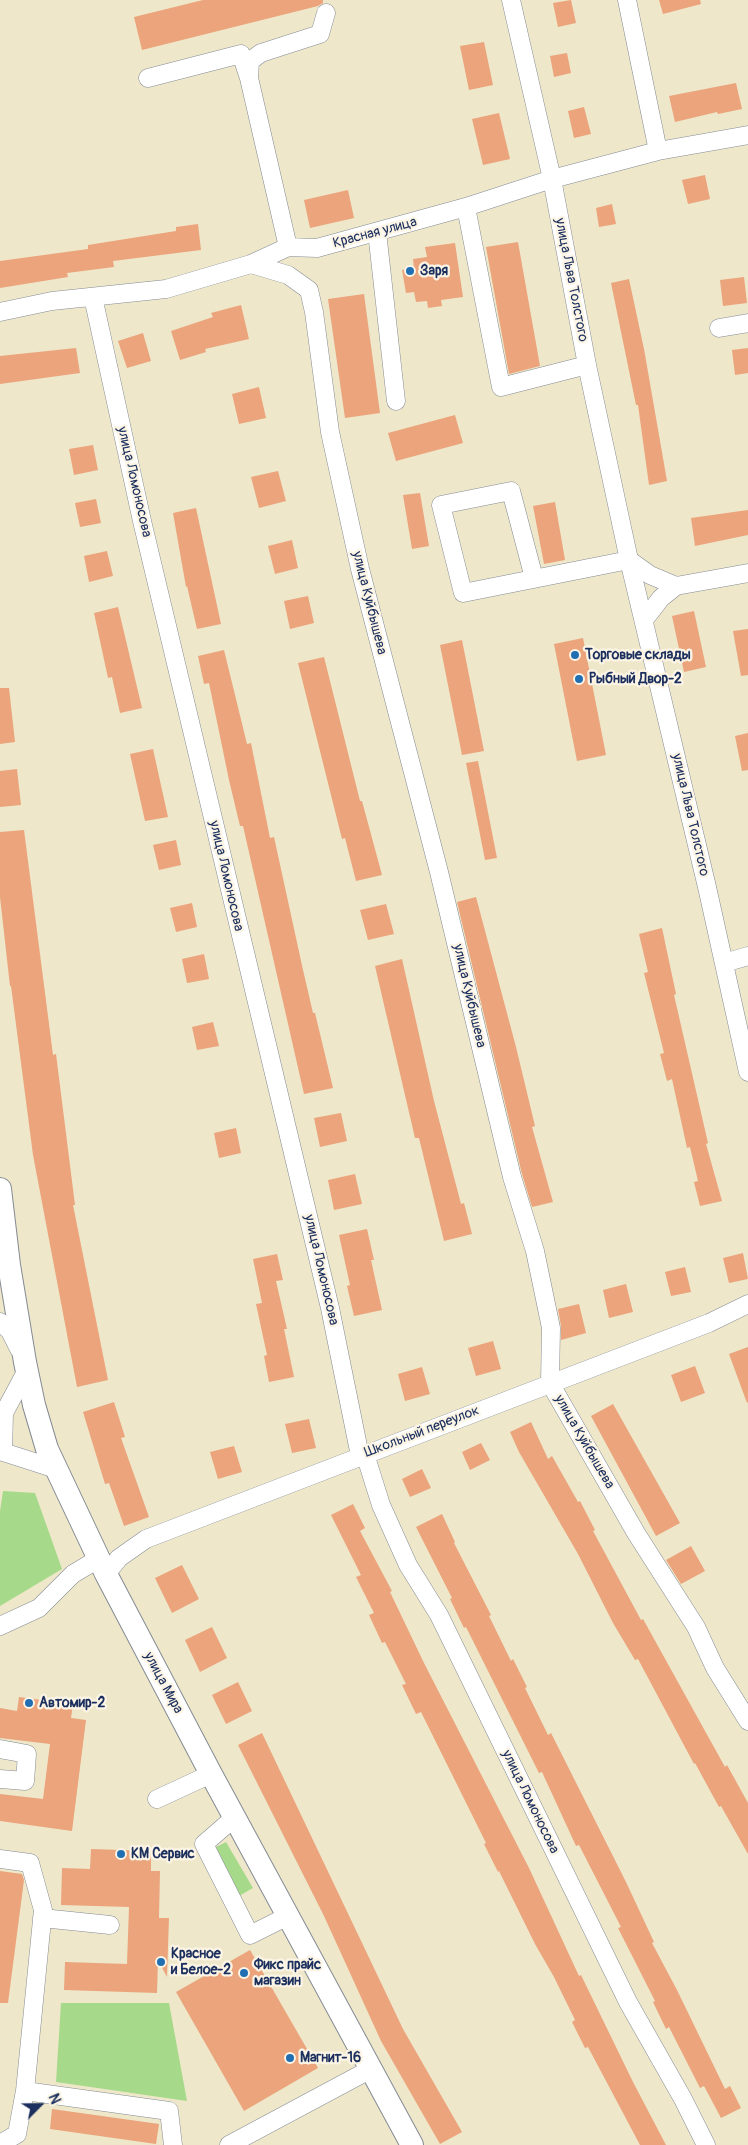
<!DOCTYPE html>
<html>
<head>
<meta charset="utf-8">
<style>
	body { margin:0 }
	#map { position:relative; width:748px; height:2145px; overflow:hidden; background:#eee7ca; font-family:Pangolin,sans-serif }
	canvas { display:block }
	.north { position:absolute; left:15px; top:2080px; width:50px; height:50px; -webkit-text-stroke:4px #fcf5e5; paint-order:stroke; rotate:67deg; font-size:14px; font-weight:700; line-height:20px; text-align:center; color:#1b2f5e }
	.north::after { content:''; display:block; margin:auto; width:18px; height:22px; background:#1b2f5e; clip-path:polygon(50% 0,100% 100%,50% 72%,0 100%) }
</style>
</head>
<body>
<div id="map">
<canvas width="748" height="2145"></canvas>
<div class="north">N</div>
</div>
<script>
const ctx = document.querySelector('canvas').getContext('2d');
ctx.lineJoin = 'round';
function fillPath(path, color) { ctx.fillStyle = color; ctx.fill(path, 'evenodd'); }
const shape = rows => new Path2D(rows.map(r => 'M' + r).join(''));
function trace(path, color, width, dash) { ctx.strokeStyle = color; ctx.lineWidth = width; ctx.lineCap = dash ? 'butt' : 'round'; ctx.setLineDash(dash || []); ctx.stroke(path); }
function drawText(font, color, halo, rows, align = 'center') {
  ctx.font = font + ' Pangolin,sans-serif'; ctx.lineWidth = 4.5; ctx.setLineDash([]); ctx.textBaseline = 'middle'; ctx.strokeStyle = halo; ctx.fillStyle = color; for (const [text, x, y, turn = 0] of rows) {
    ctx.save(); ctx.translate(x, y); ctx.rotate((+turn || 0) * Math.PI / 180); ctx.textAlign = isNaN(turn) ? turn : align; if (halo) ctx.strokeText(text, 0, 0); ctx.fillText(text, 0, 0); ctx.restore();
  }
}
fillPath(shape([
	[3,1491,35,1493,62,1569,0,1606,0,1511],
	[226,1842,253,1888,239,1896,212,1849],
	[61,2003,169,2003,187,2101,56,2082]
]), '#a6da8a');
fillPath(shape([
	[203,0,323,0,323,3,318,6,142,50,134,17],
	[571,0,576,23,558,27,553,3],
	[659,0,700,0,701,4,663,14],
	[484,42,493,85,469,90,460,46],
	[567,53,571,73,554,77,550,56],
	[736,83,742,109,718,114,717,112,675,122,669,96],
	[584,107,591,134,574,138,568,111],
	[499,113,510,159,483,165,472,119],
	[705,175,710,199,688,204,682,180],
	[348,190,354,218,310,228,304,200],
	[612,204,616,224,599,227,596,208],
	[198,224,201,250,113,261,114,267,67,273,68,277,0,288,0,261,88,249,88,245,176,231,176,227],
	[518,242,540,366,509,374,486,247],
	[455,243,463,297,441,300,442,306,428,308,427,301,416,302,414,292,406,293,402,270,414,268,413,259,427,257,425,247],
	[744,277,747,303,723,306,720,280],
	[629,279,644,349,667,481,649,485,638,405,636,405,611,283],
	[364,294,380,413,345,418,328,299],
	[241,305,249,339,205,349,206,352,180,360,171,331,213,317,211,313],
	[143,333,151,361,127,368,118,341],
	[76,348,80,373,0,384,0,356],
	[748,348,748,373,735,375,732,350],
	[259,387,266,418,239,424,232,394],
	[455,415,463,443,396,461,388,433],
	[93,445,98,470,74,475,69,449],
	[278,471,286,501,259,508,251,477],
	[420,493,429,546,412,549,403,495],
	[96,499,101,523,80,527,75,503],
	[555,502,565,560,544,564,533,506],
	[196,508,221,624,197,629,187,586,186,587,173,513],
	[748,510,748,535,695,546,691,518],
	[292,540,298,568,275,574,268,546],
	[107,551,113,576,89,582,84,556],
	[308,596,314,623,290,629,284,601],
	[118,607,142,708,120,713,112,677,108,678,94,613],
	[694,611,706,667,684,672,672,616],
	[748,629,748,675,741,676,733,631],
	[583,638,606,755,577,761,554,644],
	[462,640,484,751,462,755,440,645],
	[224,650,247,744,251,743,270,838,274,837,303,970,313,1013,315,1013,333,1088,304,1094,243,826,240,826,229,780,209,683,204,684,198,656],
	[324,657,360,801,362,801,382,875,356,881,345,838,342,839,298,663],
	[0,688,9,688,15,742,0,744],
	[748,733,748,770,742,771,735,736],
	[153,749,168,817,145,821,130,754],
	[478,761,497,858,485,860,466,763],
	[17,769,21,805,0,807,0,771],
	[24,830,53,1055,56,1054,75,1205,73,1205,108,1380,77,1387,33,1155,11,986,10,986,0,897,0,832],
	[176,840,181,865,159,870,153,845],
	[476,897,516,1047,535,1126,532,1127,553,1202,532,1207,522,1174,457,902],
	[192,903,197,927,176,932,170,908],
	[386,904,394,934,368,940,360,910],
	[662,928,676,994,674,995,708,1143,706,1144,722,1201,700,1206,694,1182,698,1181,690,1147,687,1148,672,1079,667,1081,660,1054,664,1053,644,973,648,972,639,934],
	[204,954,209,979,187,983,182,959],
	[402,959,434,1101,461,1204,464,1203,472,1234,444,1241,419,1138,415,1138,408,1108,375,966],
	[213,1022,219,1046,197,1050,192,1027],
	[341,1113,347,1141,320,1147,314,1118],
	[236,1128,241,1153,219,1158,214,1133],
	[355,1174,362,1204,334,1210,328,1180],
	[367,1229,374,1260,371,1260,382,1310,354,1316,347,1286,350,1285,339,1235],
	[743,1253,748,1279,729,1283,723,1258],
	[277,1254,283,1280,276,1281,287,1329,284,1329,294,1377,269,1382,264,1356,267,1355,256,1304,262,1303,253,1259],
	[685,1267,691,1292,671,1296,665,1272],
	[626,1284,633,1312,609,1318,603,1290],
	[579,1304,586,1333,561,1340,561,1326,558,1309],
	[493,1341,501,1369,476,1376,468,1348],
	[748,1347,748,1402,747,1403,729,1354],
	[695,1366,705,1393,681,1402,671,1375],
	[422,1367,430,1394,405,1401,398,1374],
	[114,1402,125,1437,121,1438,149,1517,124,1526,109,1483,105,1484,83,1412],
	[613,1404,680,1523,656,1536,591,1416],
	[309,1419,316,1448,292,1453,285,1424],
	[531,1422,548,1459,552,1456,578,1502,580,1501,595,1530,593,1531,641,1620,643,1619,725,1767,727,1765,748,1803,748,1854,721,1806,719,1807,695,1763,694,1764,638,1659,635,1660,613,1623,578,1554,519,1452,510,1432],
	[481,1443,490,1460,470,1470,462,1452],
	[234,1446,242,1472,218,1479,210,1452],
	[422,1469,431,1488,410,1497,402,1479],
	[353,1504,365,1528,360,1531,392,1591,390,1592,424,1663,529,1868,579,1976,581,1975,633,2082,666,2145,640,2145,588,2047,585,2048,572,2022,575,2020,554,1977,535,1944,499,1871,498,1872,484,1844,486,1843,421,1712,416,1714,402,1685,406,1684,385,1642,382,1643,369,1615,374,1613,356,1577,361,1575,331,1515],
	[442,1514,455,1542,454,1543,491,1615,489,1616,511,1661,513,1659,527,1687,525,1688,548,1735,551,1733,626,1882,654,1942,652,1943,677,1990,725,2089,730,2086,741,2108,721,2118,704,2086,700,2088,669,2027,666,2029,653,2002,655,2001,618,1928,621,1927,579,1845,576,1846,542,1772,539,1773,466,1627,464,1628,450,1599,452,1598,416,1527],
	[691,1546,705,1571,681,1584,666,1560],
	[182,1565,199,1599,172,1613,155,1578],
	[212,1627,227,1658,200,1672,185,1640],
	[238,1682,252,1711,226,1724,212,1695],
	[19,1697,73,1704,71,1718,86,1720,72,1831,0,1821,0,1794,43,1799,50,1744,0,1738,0,1708,17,1711],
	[262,1733,403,2029,462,2132,440,2144,381,2041,324,1916,238,1745],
	[91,1849,151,1851,151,1871,160,1871,159,1918,169,1918,167,1977,158,1960,157,1993,64,1990,65,1962,127,1964,129,1907,61,1905,62,1868,90,1869],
	[0,1871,22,1874,24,1880,8,2003,0,2003],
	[250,1950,318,2068,244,2111,176,1992],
	[52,2109,159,2124,156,2144,50,2129]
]), '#eba47c');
const minor = shape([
	[511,0,552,179,587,365,629,560,707,887,748,1072],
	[627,0,658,151],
	[148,78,241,54,249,78,288,247],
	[249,78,250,61,261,53,320,34,326,13],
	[466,207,501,387,587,365],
	[377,232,396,401],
	[251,264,288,275,309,290,314,312,330,432,360,569,439,872,512,1177,535,1251,551,1328,550,1383,636,1533,696,1627,715,1668,748,1721],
	[93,297,142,521,330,1308,360,1456],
	[0,312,52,301,166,289,251,264,288,247,317,248,466,207,552,179,658,151,748,135],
	[719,328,748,323],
	[629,560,650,575,676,586],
	[534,578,511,491,441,505,463,593,629,560],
	[644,620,661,598,676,586,748,573],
	[724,963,748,956],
	[0,1322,10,1331,19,1349],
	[27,1370,4,1413,3,1452,56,1469],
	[365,1454,381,1505,408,1565,439,1615,628,2002,683,2099,706,2145],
	[106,1574,119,1558,146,1539,709,1323,748,1304],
	[0,1626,39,1608,73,1574,98,1559],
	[0,1749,27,1754,25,1781,0,1779],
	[157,1799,211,1774],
	[235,1817,204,1844,250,1935,288,1916],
	[0,1859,30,1863,43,1910,25,2091,17,2134,0,2144],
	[42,1918,110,1925],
	[25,2091,169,2111,173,2145],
	[229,2145,371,2069]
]);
const major = shape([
	[0,1189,9,1265,25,1362,34,1405,47,1449,106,1574,211,1774,412,2145]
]);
trace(minor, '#848b94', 19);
trace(major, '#848b94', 24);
trace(minor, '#fff', 18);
trace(major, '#fff', 22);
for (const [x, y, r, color] of [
	[410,271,5,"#1f6fb2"],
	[575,655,5,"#1f6fb2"],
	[579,679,5,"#1f6fb2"],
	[29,1703,5,"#1f6fb2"],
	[121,1854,5,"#1f6fb2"],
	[161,1962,5,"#1f6fb2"],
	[244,1973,5,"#1f6fb2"],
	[290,2058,5,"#1f6fb2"]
]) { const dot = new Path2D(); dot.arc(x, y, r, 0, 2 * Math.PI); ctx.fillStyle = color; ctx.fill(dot); trace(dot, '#fcf5e5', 2); }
drawText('14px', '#1b2f5e', '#fcf5e5', [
	["Красная улица",375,233,-15],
	["улица Льва Толстого",571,280,79],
	["улица Ломоносова",134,482,77],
	["улица Куйбышева",369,603,76],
	["улица Льва Толстого",690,815,77],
	["улица Ломоносова",226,876,77],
	["улица Куйбышева",469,996,77],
	["улица Ломоносова",321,1270,77],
	["Школьный переулок",422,1432,-21],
	["улица Куйбышева",584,1442,60],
	["улица Мира",163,1683,62],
	["улица Ломоносова",530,1802,64]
]);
drawText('bold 14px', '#1b2f5e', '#fcf5e5', [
	["Заря",420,271],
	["Торговые склады",585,655],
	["Рыбный Двор-2",589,679],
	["Автомир-2",39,1703],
	["КМ Сервис",131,1854],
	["Красное",171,1954],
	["и Белое-2",171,1970],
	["Фикс прайс",254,1965],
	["магазин",254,1981],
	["Магнит-16",300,2058]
], 'left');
</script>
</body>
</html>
